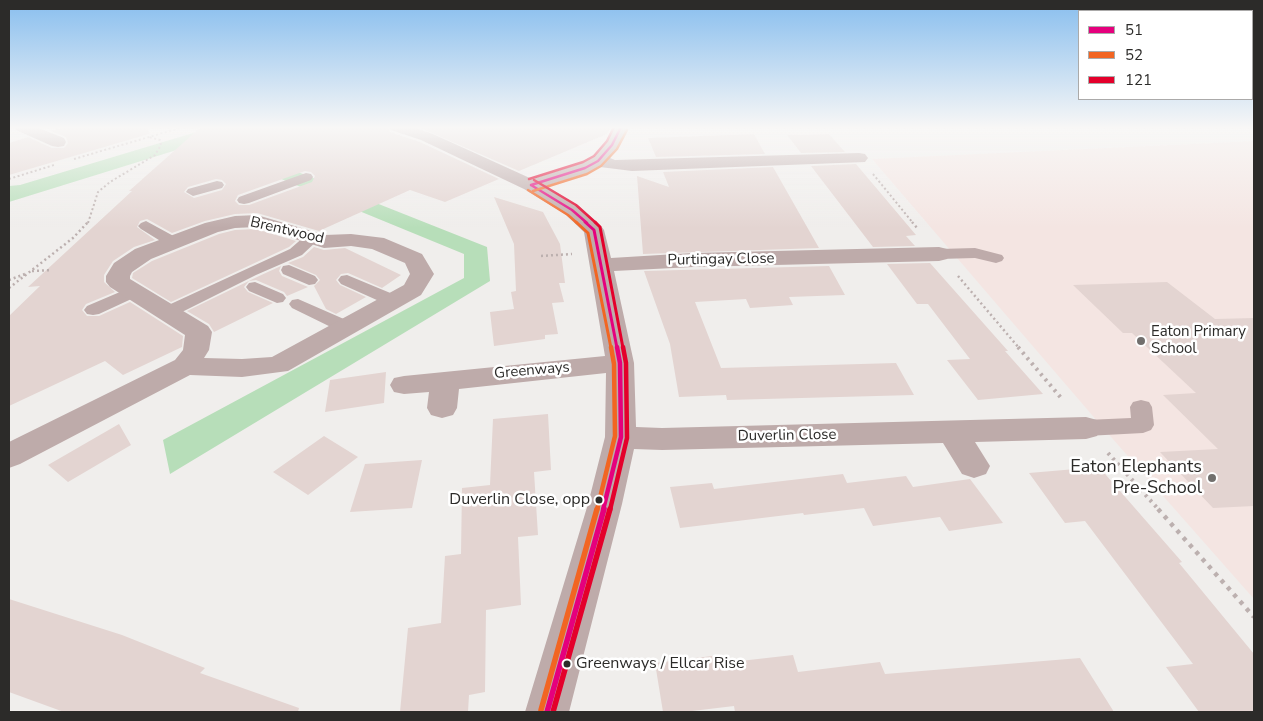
<!DOCTYPE html>
<html>
<head>
<meta charset="utf-8">
<style>
	body { margin:0 }
	#map { position:relative; width:1263px; height:721px; overflow:hidden; background:#f0eeec; font-family:"Nunito Sans",sans-serif }
	canvas { display:block }
	.frame { position:absolute; inset:0; border:10px solid #2c2b29; pointer-events:none }
	.legend { position:absolute; left:1078px; top:10px; width:175px; height:90px; box-sizing:border-box; background:#fff; border:1px solid #abaaa9; margin:0; padding:6px 9px; list-style:none; font-size:15px; color:#2c2b29 }
	.legend li { display:flex; align-items:center; gap:10px; height:25px }
	.legend b { width:25px; border:1px solid #abaaa9 }
</style>
</head>
<body>
<div id="map">
<canvas width="1263" height="721"></canvas>
<div class="frame"></div>
<ul class="legend">
<li><b style="height:6px;background:#e5007d"></b>51</li>
<li><b style="height:6px;background:#f26522"></b>52</li>
<li><b style="height:6px;background:#e4002b"></b>121</li>
</ul>
</div>
<script>
const ctx = document.querySelector('canvas').getContext('2d');
ctx.lineJoin = 'round';
function fillPath(path, color) { ctx.fillStyle = color; ctx.fill(path, 'evenodd'); }
const shape = rows => new Path2D(rows.map(r => 'M' + r).join(''));
function trace(path, color, width, dash) { ctx.strokeStyle = color; ctx.lineWidth = width; ctx.lineCap = dash ? 'butt' : 'round'; ctx.setLineDash(dash || []); ctx.stroke(path); }
function drawText(font, color, halo, rows, align = 'center') {
  ctx.font = font + ' "Nunito Sans",sans-serif'; ctx.lineWidth = 5; ctx.setLineDash([]); ctx.textBaseline = 'middle'; ctx.strokeStyle = halo; ctx.fillStyle = color; for (const [text, x, y, turn = 0] of rows) {
    ctx.save(); ctx.translate(x, y); ctx.rotate((+turn || 0) * Math.PI / 180); ctx.textAlign = isNaN(turn) ? turn : align; if (halo) ctx.strokeText(text, 0, 0); ctx.fillText(text, 0, 0); ctx.restore();
  }
}
fillPath(shape([
	[1254,141,1254,599,1104,429,872,159]
]), '#f4e5e2');
fillPath(shape([
	[193,133,240,149,487,247,490,281,170,474,163,440,464,278,464,254,196,144,9,202,9,186,20,185]
]), '#b7deb9');
fillPath(shape([
	[66,127,148,127,149,134,9,175,9,143,28,137,52,148,64,148,68,143,66,137,51,131],
	[201,127,387,127,390,132,420,142,499,179,445,202,410,190,319,231,257,213,235,214,205,221,172,233,147,219,140,221,137,227,155,240,134,247,113,261,104,275,104,282,115,292,86,304,82,310,87,316,99,316,130,302,183,336,182,347,123,375,105,361,9,406,9,316,40,286,28,287,132,191,129,191],
	[305,171,311,172,315,176,312,182,249,205,239,205,235,201,238,195],
	[216,179,222,180,226,184,222,190,194,198,184,192,188,187],
	[418,127,611,127,607,134,519,171],
	[754,134,765,154,656,157,648,138],
	[829,134,845,152,801,153,787,135],
	[856,164,916,235,906,236,915,246,873,247,811,166],
	[773,167,819,248,643,254,637,176,669,187,663,172],
	[494,197,543,212,560,244,565,283,559,283,564,302,552,303,558,334,545,335,545,339,494,346,490,312,514,309,511,292,516,291,514,244],
	[256,229,296,241,289,247,171,302,132,278,133,273,152,261,219,234,235,230],
	[314,247,324,250,345,248,401,275,382,288,348,273,341,274,336,280,340,285,366,297,336,314,326,309,314,286,320,280,316,275,288,263,303,257],
	[930,263,1008,351,1005,351,1043,394,978,400,947,360,970,359,928,304,917,304,887,264],
	[281,266,279,271,282,276,308,287,287,296,284,292,256,280,249,281,244,287,248,292,273,303,214,332,209,324,187,311,257,277],
	[829,266,845,295,789,297,793,305,750,308,746,299,695,302,721,368,896,363,914,395,727,400,726,395,679,397,670,344,644,271],
	[1167,282,1215,319,1254,318,1254,506,1213,508,1160,452,1218,449,1163,395,1196,393,1132,333,1123,333,1073,285],
	[386,372,384,403,325,412,330,380],
	[548,414,551,470,534,472,538,535,518,537,521,605,486,610,485,692,469,695,468,712,400,712,408,628,441,623,445,556,461,554,462,488,490,485,493,419],
	[119,424,131,445,68,482,48,465],
	[324,436,358,457,308,495,273,472],
	[422,460,412,508,350,512,365,464],
	[1099,467,1182,562,1179,563,1254,654,1254,712,1199,712,1166,667,1193,664,1085,521,1065,523,1029,473],
	[843,474,847,483,906,476,913,487,970,479,1003,523,949,531,940,517,873,526,864,508,804,515,803,513,680,528,670,487,712,483,714,489],
	[9,599,122,635,205,668,200,673,299,708,298,712,64,712,9,692],
	[793,655,798,672,880,662,885,674,1080,658,1114,712,735,712,734,706,684,712,663,712,655,663,712,656,714,664]
]), '#e3d4d1');
trace(shape([
	[74,159,183,127],
	[873,174,913,223],
	[9,179,54,165],
	[88,223,98,192,110,182,155,155,161,145,160,140,149,137]
]), '#bcb0af', 2, [2, 2.5]);
trace(shape([
	[912,222,918,229],
	[541,256,572,254],
	[32,271,52,270],
	[958,276,1019,348],
	[9,280,25,274],
	[9,288,73,238,88,222]
]), '#bcb0af', 2.5, [2, 3]);
trace(shape([
	[1018,347,1062,399],
	[1108,453,1159,510]
]), '#bcb0af', 4, [2.5, 4.5]);
trace(shape([
	[1158,509,1254,617]
]), '#bcb0af', 4.5, [4, 5.5]);
fillPath(shape([
	[306,173,311,174,313,177,311,180,249,203,244,204,239,203,237,200,239,197,306,173],
	[217,181,222,182,224,185,222,188,193,196,186,192,188,189,217,181],
	[146,221,179,239,181,242,179,245,167,245,141,229,138,226,141,223,146,221],
	[311,234,317,236,319,239,302,255,256,275,174,316,168,317,162,316,159,312,162,308,290,249,305,236,311,234],
	[975,248,1002,255,1004,258,1002,261,996,263,975,258,939,259,933,257,931,254,933,251,939,249,975,248],
	[289,265,315,276,318,280,315,284,309,285,283,274,281,270,283,266,289,265],
	[347,275,400,297,403,301,400,305,394,306,388,305,341,284,338,280,341,276,347,275],
	[255,282,283,294,286,298,283,302,277,303,249,291,246,287,249,283,255,282],
	[134,286,140,287,143,291,140,295,99,314,93,315,87,314,84,310,87,306,134,286],
	[298,299,353,323,355,327,353,331,346,333,339,331,292,308,289,304,292,300,298,299],
	[1141,400,1149,402,1152,407,1154,425,1151,430,1143,433,1086,436,1078,433,1075,428,1078,423,1086,420,1131,418,1130,407,1133,402,1141,400]
]), '#beabaa');
fillPath(shape([
	[14,127,36,127,64,138,66,142,64,146,58,147,52,146,16,130,14,127],
	[389,127,413,127,433,134,532,179,579,164,592,157,605,143,613,127,629,127,620,145,610,158,615,160,859,153,865,154,868,158,865,162,632,171,600,167,591,172,546,186,579,206,601,226,604,230,611,258,693,253,939,247,947,249,950,254,947,259,939,261,693,267,614,271,634,363,636,427,662,428,1086,417,1097,420,1101,428,1097,436,1086,439,975,442,990,466,986,474,974,478,962,474,943,443,662,450,634,449,622,504,569,712,525,712,588,504,605,437,606,373,459,389,457,408,453,415,442,418,431,415,427,408,429,392,404,394,394,392,390,385,394,378,404,376,605,356,584,232,565,214,524,189,421,140,391,130,389,127],
	[257,215,325,235,351,234,384,238,422,254,434,274,421,295,288,371,242,377,190,375,20,464,9,468,9,442,175,360,183,350,185,335,110,287,106,282,106,276,114,263,135,249,205,223,235,216,257,215],
	[256,227,324,248,351,246,372,249,405,263,410,274,404,285,272,357,242,359,204,358,209,350,212,332,208,326,130,279,130,276,132,272,151,259,218,232,235,228,256,227]
]), '#beabaa');
trace(shape([
	[531,185,572,210,587,223],
	[531,185,585,168,598,161,612,145,621,127]
]), '#e5007d', 2.5);
trace(shape([
	[585,222,594,230,617,348]
]), '#e5007d', 3);
trace(shape([
	[603,510,621,437,620,363,617,347]
]), '#e5007d', 4.5);
trace(shape([
	[547,712,604,509]
]), '#e5007d', 5.5);
trace(shape([
	[528,190,568,215,577,223],
	[533,191,587,174,601,166,617,149,627,130]
]), '#f26522', 2.5);
trace(shape([
	[576,222,588,233,611,348]
]), '#f26522', 3);
trace(shape([
	[597,510,615,436,614,364,611,347]
]), '#f26522', 4.5);
trace(shape([
	[541,710,597,509]
]), '#f26522', 5.5);
trace(shape([
	[529,179,583,162,594,156,607,141,614,127],
	[534,180,576,205,596,223]
]), '#e4002b', 2.5);
trace(shape([
	[595,222,600,227,623,348]
]), '#e4002b', 3);
trace(shape([
	[610,510,627,438,626,363,623,347]
]), '#e4002b', 4.5);
trace(shape([
	[553,712,610,509]
]), '#e4002b', 5.5);
const sky = ctx.createLinearGradient(0, 0, 0, 228);
sky.addColorStop(0, '#88beee');
sky.addColorStop(0.56, '#f8f7f6');
sky.addColorStop(1, '#f8f7f600');
ctx.fillStyle = sky;
ctx.fillRect(0, 0, 1263, 228);
for (const [x, y, r, color] of [
	[1141,341,5,"#716f6d"],
	[1212,478,5,"#716f6d"],
	[599,500,4.5,"#2c2b29"],
	[567,664,4.5,"#2c2b29"]
]) { const dot = new Path2D(); dot.arc(x, y, r, 0, 2 * Math.PI); ctx.fillStyle = color; ctx.fill(dot); trace(dot, '#fff', 2); }
drawText('15px', '#2c2b29', '#fff', [
	["Brentwood",287,231,13],
	["Purtingay Close",721,260,-1],
	["Greenways",532,371,-5],
	["Duverlin Close",787,436,-1]
]);
drawText('15px', '#2c2b29', '#fff', [
	["Eaton Primary",1151,332],
	["School",1151,349]
], 'left');
drawText('16px', '#2c2b29', '#fff', [
	["Duverlin Close, opp",590,500],
	["Greenways / Ellcar Rise",576,664,"left"]
], 'right');
drawText('18px', '#2c2b29', '#fff', [
	["Eaton Elephants",1202,468],
	["Pre-School",1202,489]
], 'right');
</script>
</body>
</html>
